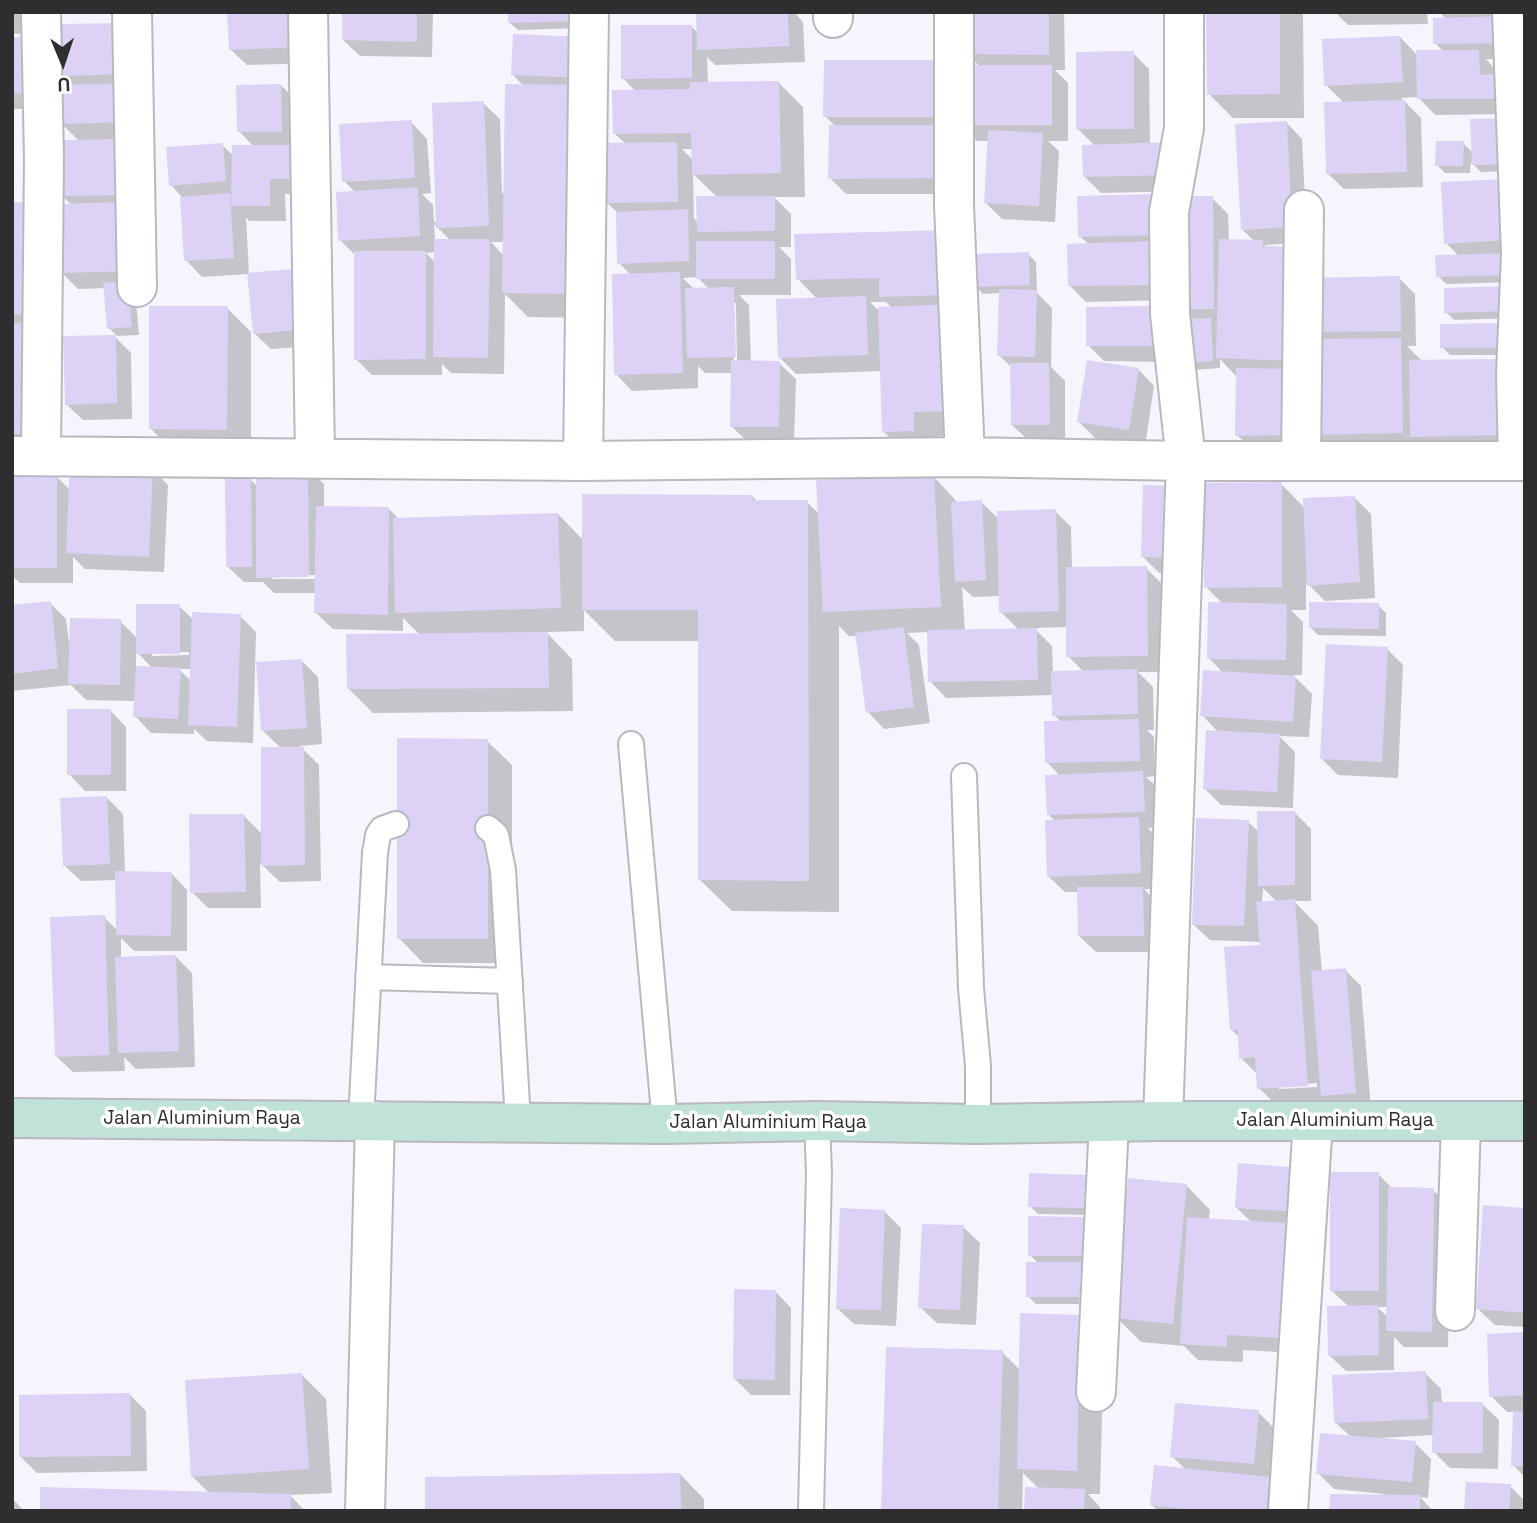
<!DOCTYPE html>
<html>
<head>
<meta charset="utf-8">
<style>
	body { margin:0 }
	#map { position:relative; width:1537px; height:1523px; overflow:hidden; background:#f6f5fd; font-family:"Space Grotesk",sans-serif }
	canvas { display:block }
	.frame { position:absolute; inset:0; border:14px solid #2e2e30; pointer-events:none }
	.north { position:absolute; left:28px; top:28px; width:70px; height:70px; -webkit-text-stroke:5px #fff; paint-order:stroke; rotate:178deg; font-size:19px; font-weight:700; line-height:28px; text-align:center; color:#2e2e30 }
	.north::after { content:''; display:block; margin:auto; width:24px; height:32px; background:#2e2e30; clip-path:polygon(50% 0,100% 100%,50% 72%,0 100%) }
</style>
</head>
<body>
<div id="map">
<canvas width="1537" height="1523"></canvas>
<div class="frame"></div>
<div class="north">U</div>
</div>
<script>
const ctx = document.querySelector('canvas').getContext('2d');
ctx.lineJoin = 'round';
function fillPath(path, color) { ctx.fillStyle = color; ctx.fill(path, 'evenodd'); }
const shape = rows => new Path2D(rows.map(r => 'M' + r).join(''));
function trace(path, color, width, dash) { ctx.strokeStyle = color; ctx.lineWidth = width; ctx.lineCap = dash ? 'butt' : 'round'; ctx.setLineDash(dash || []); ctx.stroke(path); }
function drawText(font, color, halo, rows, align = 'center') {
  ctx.font = font + ' "Space Grotesk",sans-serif'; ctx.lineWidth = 7; ctx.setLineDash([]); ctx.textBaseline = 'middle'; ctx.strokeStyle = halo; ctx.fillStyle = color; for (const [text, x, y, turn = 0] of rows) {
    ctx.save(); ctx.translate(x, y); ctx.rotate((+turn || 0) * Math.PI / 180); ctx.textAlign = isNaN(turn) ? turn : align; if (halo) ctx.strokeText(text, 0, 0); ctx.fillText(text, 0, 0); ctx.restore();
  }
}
fillPath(shape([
	[12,12,52,12,53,33,12,34],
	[229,12,317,63,247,65,230,49],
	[344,12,433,12,432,57,360,56,343,40],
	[583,12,584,28,518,30,510,23],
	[698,12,794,12,803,22,805,62,715,65,707,57,708,84,779,83,803,107,805,197,774,197,791,214,791,247,779,247,791,259,791,295,739,295,749,305,751,363,779,363,796,379,794,443,748,442,731,426,732,373,705,373,698,366,698,388,632,391,616,374,631,275,619,263,618,213,604,200,602,318,528,317,505,294,504,374,451,373,442,364,442,375,372,375,356,359,356,256,340,240,355,192,344,181,411,122,427,139,431,193,422,194,433,205,434,222,437,222,483,103,500,119,502,193,505,193,524,86,512,74,585,39,605,145,626,144,615,134,636,92,623,78,691,26,699,34],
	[682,149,693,149,693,160],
	[693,174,718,198,698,223,694,218],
	[434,224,451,241,435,240],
	[491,242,505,242,504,256],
	[436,252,436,263,426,253],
	[698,277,698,278,709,289,695,290,683,278],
	[732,303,736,303,737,365,734,365],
	[967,12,1064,12,1065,70,1055,70,1068,83,1068,141,1048,141,1059,151,1055,222,1002,219,986,203,989,141,977,141,961,124,980,67,967,53],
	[1208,12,1303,12,1304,118,1233,118,1209,94],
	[1335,12,1427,12,1428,24,1348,25],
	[1439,12,1520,12,1525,59,1486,59,1494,68,1495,77,1510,92,1510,114,1435,115,1418,97,1401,98,1421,118,1423,187,1344,189,1327,173,1344,103,1326,85,1400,37,1418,56,1443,51,1435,43,1446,19],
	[129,24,135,291,139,335,117,336,109,328,106,288,78,289,62,273,48,450,12,449,12,204,72,205,62,196,80,142,62,124,74,87,63,75],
	[12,38,49,109,12,109],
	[1133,53,1149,69,1150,144,1189,191,1101,193,1085,177,1095,146,1078,129],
	[937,62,957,194,846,194,830,178,836,127,825,116],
	[281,85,297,102,321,194,285,194,286,221,249,221,246,217,249,275,314,346,271,349,254,333,249,274,202,277,186,260,181,196,171,185,222,145,234,156,254,147,239,131],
	[1286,122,1302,139,1307,242,1265,245,1265,248,1299,249,1324,273,1323,279,1399,278,1415,294,1416,346,1407,346,1423,362,1495,361,1511,377,1513,451,1339,459,1315,434,1253,451,1237,435,1237,377,1220,359,1220,368,1194,370,1175,300,1086,302,1070,286,1089,245,1080,236,1212,198,1228,214,1229,241,1255,242,1242,229],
	[1463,143,1473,153,1518,171,1481,172,1471,162,1470,173,1445,173,1437,165],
	[1442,184,1525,243,1520,282,1446,284,1438,276,1459,256,1446,243],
	[1028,254,1036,262,1037,293,1052,308,1051,367,1065,381,1065,441,1029,441,1012,425,1012,368,999,355,1000,293,983,294,974,285,980,435,937,436,938,455,908,456,883,431,881,371,796,374,779,357,818,300,798,279,973,256],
	[870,302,886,302,892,308,880,312],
	[1445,290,1517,318,1454,320,1446,312],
	[227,308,251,332,251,453,175,453,150,428],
	[1153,308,1169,362,1104,361,1088,345],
	[1442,325,1522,355,1450,355,1442,347],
	[115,337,131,353,132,419,83,420,66,404],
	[1138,369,1154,386,1145,446,1095,438,1079,422],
	[307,468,324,484,324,508,389,509,399,519,558,514,584,541,752,496,758,502,807,502,820,515,934,477,958,503,981,502,999,519,1055,511,1071,527,1072,569,1146,568,1162,584,1164,672,1138,672,1153,687,1154,730,1147,730,1154,737,1155,776,1146,777,1159,789,1160,827,1148,828,1155,835,1157,889,1144,889,1159,905,1159,952,1096,952,1079,936,1079,892,1065,892,1048,876,1055,821,1048,814,1060,776,1047,762,1061,722,1054,715,1054,695,946,698,930,681,929,632,907,633,919,645,930,723,884,729,868,712,858,636,849,636,839,626,839,912,732,911,700,880,700,641,615,641,584,610,584,631,546,632,572,659,573,711,373,713,348,688,420,635,403,618,403,631,333,629,316,613,317,593,274,593,263,582,244,582,227,566,251,480,258,487],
	[318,575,318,579,272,579,272,576],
	[962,587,973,597,1000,596,1001,612,1019,630,965,631],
	[1068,627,1068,656,1084,672,1053,673,1052,646,1034,628],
	[152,469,168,485,164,572,85,569,73,557,73,583,20,583,12,576,12,478,57,477,71,491],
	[1281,484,1305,508,1355,498,1371,514,1375,598,1325,601,1306,582,1306,610,1291,610,1303,622,1302,675,1293,675,1312,694,1309,737,1279,736,1295,752,1293,808,1221,805,1205,789,1218,732,1202,715,1224,674,1209,658,1223,604,1206,587],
	[1144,487,1193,574,1159,573,1143,557],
	[50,603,66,619,69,643,120,621,138,639,179,606,194,620,240,616,256,632,253,743,207,741,194,729,194,734,151,733,135,716,136,701,86,700,71,685,12,691,12,607],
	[136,651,153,669,136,668],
	[152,652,189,652,189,655,152,656],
	[179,669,192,669,192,682],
	[1378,605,1386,613,1386,636,1318,635,1310,627],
	[1387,649,1403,665,1398,778,1338,775,1322,759],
	[301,660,318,677,322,744,300,746,319,765,321,881,280,882,260,863,261,908,208,908,192,892,243,815,263,835,281,748,263,731],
	[110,710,126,727,126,791,85,791,69,774],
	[487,741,512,765,512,963,423,963,399,938],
	[107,798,123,814,125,873,171,873,187,890,187,951,134,951,121,938,121,958,175,956,192,973,195,1067,136,1069,124,1057,125,1071,73,1072,56,1056,104,917,117,930,117,880,81,881,64,865],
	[1295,813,1311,829,1311,901,1294,901,1318,926,1322,972,1345,970,1361,986,1371,1109,1283,1112,1259,1088,1258,1075,1241,1058,1240,1038,1232,1030,1262,947,1261,942,1210,940,1193,924,1248,822,1259,832],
	[1263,888,1277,902,1262,904],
	[1317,1083,1317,1087,1279,1089,1279,1086],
	[1301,1169,1296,1353,1243,1350,1243,1362,1198,1360,1184,1346,1141,1342,1117,1318,1186,1185,1210,1210,1209,1220,1252,1223,1236,1207],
	[1378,1174,1393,1189,1433,1190,1450,1206,1448,1347,1404,1347,1394,1337,1394,1370,1346,1371,1329,1355,1349,1307,1332,1291],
	[1377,1307,1388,1307,1388,1317],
	[1087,1177,1094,1185,1094,1215,1038,1214,1030,1206],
	[1525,1210,1525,1327,1495,1325,1478,1309],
	[885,1212,901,1228,896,1326,854,1324,837,1308],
	[1083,1218,1099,1235,1082,1304,1082,1271,1079,1271,1079,1304,1036,1304,1028,1296,1039,1264,1030,1255],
	[963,1227,980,1243,976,1325,937,1323,920,1307],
	[775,1291,791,1308,790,1395,751,1395,735,1379],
	[1080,1316,1104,1341,1100,1494,1088,1494,1100,1507,1100,1511,1026,1511,1039,1489,1023,1473,1022,1511,883,1511,1002,1352,1020,1370],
	[1525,1334,1525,1477,1513,1465,1515,1412,1507,1412,1491,1396],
	[1425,1373,1441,1389,1442,1403,1482,1404,1499,1420,1498,1469,1450,1468,1434,1452,1434,1435,1380,1438,1380,1440,1415,1443,1431,1459,1428,1498,1420,1497,1433,1511,1331,1511,1383,1496,1384,1494,1334,1489,1318,1473,1351,1437,1336,1423],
	[302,1375,326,1399,332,1493,290,1495,305,1511,41,1511,210,1494,192,1476],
	[130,1395,146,1411,147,1471,37,1473,21,1457],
	[1258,1412,1274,1428,1270,1480,1286,1495,1284,1511,1158,1511,1152,1505,1186,1470,1172,1456],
	[680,1474,704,1499,704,1511,427,1511],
	[1510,1486,1525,1501,1525,1511,1466,1511],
	[12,1500,14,1500,24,1511,12,1511]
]), '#0003');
fillPath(shape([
	[227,12,301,12,302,47,229,50],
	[342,12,417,12,417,42,342,40],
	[508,12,577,12,577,21,508,23],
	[696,12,788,12,789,46,697,50],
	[965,12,1049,12,1049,55,965,54],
	[1206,12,1280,12,1280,94,1207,95],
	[1509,16,1509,43,1433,44,1433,18],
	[129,23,131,74,61,76,60,24],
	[621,25,692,25,692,78,621,79],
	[513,34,585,37,584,78,511,75],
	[1400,36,1403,82,1324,86,1322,39],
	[12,37,35,37,34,94,12,93],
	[1416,50,1479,50,1480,75,1494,74,1495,99,1417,99],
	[1134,51,1134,129,1076,129,1076,52],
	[824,60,937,60,937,117,823,117],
	[959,65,1052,65,1052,125,959,125],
	[779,81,781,173,692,175,691,133,613,134,612,90,690,89,690,82],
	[131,83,131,122,61,124,60,85],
	[281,84,282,132,237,132,236,85],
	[505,84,582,85,579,294,502,293],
	[1405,100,1407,172,1326,174,1324,102],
	[484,101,489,226,436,228,432,103],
	[1509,118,1511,164,1472,165,1470,119],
	[412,120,415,178,342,182,339,124],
	[1287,121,1292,227,1241,230,1235,124],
	[829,125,942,125,941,178,828,179],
	[988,130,1043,133,1039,206,984,203],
	[129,139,130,195,60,196,59,140],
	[1436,141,1464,141,1463,166,1435,166],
	[677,142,678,202,605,203,604,143],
	[1172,142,1173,175,1083,177,1082,145],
	[223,143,226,181,169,186,166,147],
	[232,145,305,145,305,179,270,179,270,206,231,206],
	[1506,179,1510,240,1444,244,1441,182],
	[418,187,420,236,338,241,336,192],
	[230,193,234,258,184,261,180,197],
	[1155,194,1156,235,1078,237,1077,196],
	[696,196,775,196,775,231,697,232],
	[1172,196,1213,196,1214,309,1173,309],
	[12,202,36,203,31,315,12,314],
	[130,202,132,271,60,273,58,204],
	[688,209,689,261,617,264,616,212],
	[950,230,951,295,879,297,879,278,796,280,794,234],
	[434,239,490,239,488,358,433,357],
	[1219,239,1263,240,1263,246,1300,247,1295,361,1216,358],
	[696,241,775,241,775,279,696,279],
	[1158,241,1159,285,1068,286,1067,244],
	[354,251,426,251,426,359,354,360],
	[1029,252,1030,285,973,287,972,254],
	[1513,253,1513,275,1436,277,1435,255],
	[293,269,298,330,253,334,247,273],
	[680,272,683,373,614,375,612,274],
	[1400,276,1401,331,1310,332,1309,278],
	[128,281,132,327,107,329,103,283],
	[1509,286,1510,311,1444,313,1444,288],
	[734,287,736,357,687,358,685,288],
	[999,289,1037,290,1035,357,997,356],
	[866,296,868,355,778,358,776,299],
	[953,304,957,411,914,412,914,431,882,432,878,307],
	[149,306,228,306,227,430,149,429],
	[1153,306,1153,346,1086,346,1086,307],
	[1211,318,1213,361,1184,363,1181,319],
	[12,323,35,324,33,434,12,434],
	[1515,323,1515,348,1440,348,1440,324],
	[116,335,117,403,65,405,63,336],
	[1401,338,1403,433,1313,435,1312,339],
	[1496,359,1497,435,1410,437,1409,360],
	[731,360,780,361,779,427,730,427],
	[1087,360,1139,368,1129,430,1077,422],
	[1010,363,1049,363,1050,425,1011,425],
	[1236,368,1296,369,1286,435,1235,436],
	[70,464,153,467,149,557,66,553],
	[256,466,308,466,309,577,256,578],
	[57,475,57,568,12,568,12,476],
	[934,475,941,607,823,612,816,480],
	[225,478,251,478,252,567,226,567],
	[1282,482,1282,587,1204,588,1203,483],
	[1143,485,1179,486,1177,558,1141,557],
	[582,494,753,495,753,500,808,500,809,881,698,880,698,610,582,610],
	[1355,496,1360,582,1307,586,1303,498],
	[982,500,986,580,955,582,951,502],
	[316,506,389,507,388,615,314,613],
	[1056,509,1059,611,999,613,997,511],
	[558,513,561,608,395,613,393,518],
	[1147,566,1148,656,1066,657,1066,567],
	[51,601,58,668,12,674,12,605],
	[1208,602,1287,604,1286,660,1207,659],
	[1309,602,1379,603,1379,629,1309,628],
	[136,604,180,604,180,654,136,654],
	[192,612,241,614,237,727,188,725],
	[70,618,121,619,120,685,68,684],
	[904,627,914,707,866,713,855,633],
	[1037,628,1038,680,928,682,927,630],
	[548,632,549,688,347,689,346,634],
	[1326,644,1388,647,1382,762,1320,759],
	[302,659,307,728,261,731,256,662],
	[136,666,181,668,178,719,133,717],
	[1137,669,1138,714,1052,716,1051,671],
	[1203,670,1296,676,1293,722,1200,716],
	[67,709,111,709,111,775,67,775],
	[1139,719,1140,761,1045,763,1044,721],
	[1206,730,1280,734,1277,792,1203,789],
	[397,738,488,739,488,939,397,939],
	[261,747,304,747,305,865,261,866],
	[1143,771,1145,812,1047,815,1045,775],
	[107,796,110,864,63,866,60,798],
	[1257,811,1295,811,1295,885,1258,886],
	[189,814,244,814,246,892,190,893],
	[1139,817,1141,873,1047,877,1045,820],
	[1196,818,1249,820,1244,926,1192,925],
	[115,871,172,872,171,936,116,935],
	[1077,887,1143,887,1144,936,1078,936],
	[1295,899,1308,1086,1257,1089,1255,1057,1239,1059,1238,1030,1230,1030,1224,947,1260,945,1256,902],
	[105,915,109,1055,55,1057,50,917],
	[176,955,179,1051,118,1053,115,957],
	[1346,968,1356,1093,1321,1096,1311,971],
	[1238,1163,1302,1168,1299,1212,1235,1208],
	[1330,1172,1379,1172,1379,1291,1330,1291],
	[1029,1173,1087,1175,1086,1208,1028,1207],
	[1128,1178,1187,1184,1173,1324,1115,1318],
	[1388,1187,1434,1188,1432,1332,1386,1331],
	[1483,1205,1525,1208,1525,1313,1476,1309],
	[840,1208,885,1210,881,1310,836,1309],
	[1028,1216,1084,1217,1084,1256,1028,1256],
	[1187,1217,1287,1223,1281,1338,1227,1335,1227,1347,1180,1344],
	[922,1224,964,1225,960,1310,918,1308],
	[1026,1262,1081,1262,1080,1297,1026,1297],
	[734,1289,776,1290,775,1380,733,1379],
	[1378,1305,1379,1355,1328,1356,1327,1306],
	[1020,1313,1080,1315,1077,1471,1017,1469],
	[1525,1332,1525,1395,1489,1397,1487,1334],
	[886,1347,1003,1350,998,1511,881,1511],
	[1426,1371,1428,1419,1334,1423,1332,1375],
	[302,1373,309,1469,191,1477,185,1380],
	[130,1393,131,1456,19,1457,19,1395],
	[1433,1402,1483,1402,1483,1453,1432,1453],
	[1175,1403,1259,1410,1254,1464,1170,1457],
	[1513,1411,1525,1412,1525,1466,1511,1466],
	[1320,1433,1416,1441,1412,1482,1316,1474],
	[1154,1465,1270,1477,1266,1511,1203,1511,1150,1505],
	[680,1473,681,1511,425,1511,425,1477],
	[1466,1482,1511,1484,1509,1511,1464,1511],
	[40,1487,291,1494,291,1511,40,1511],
	[1025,1487,1085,1489,1084,1511,1024,1511],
	[1330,1494,1420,1495,1420,1511,1329,1511]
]), '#ddd1f6');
const service = shape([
	[631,744,665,1124],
	[964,776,971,988,978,1066,978,1124],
	[488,828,496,835,503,870,518,1121],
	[368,977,510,981],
	[361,1120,375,853,378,835,382,829,396,824],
	[811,1511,819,1173,817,1121]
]);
const minor = shape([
	[41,12,44,159,41,456],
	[132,12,137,287],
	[308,12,315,457],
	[833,12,833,18],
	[954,12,954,205,965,457],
	[1512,12,1521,254,1516,374,1518,461],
	[12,456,583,461,965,457,1186,461,1525,461],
	[583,461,589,12],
	[1301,461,1304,210],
	[1163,1121,1186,461,1170,314,1169,212,1184,128,1184,12],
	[1455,1311,1461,1121],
	[1096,1392,1109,1122],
	[365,1511,375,1121],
	[1288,1511,1313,1121]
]);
const secondary = shape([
	[12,1118,665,1124,817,1121,978,1124,1163,1121,1525,1121]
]);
trace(service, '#b9b8be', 28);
trace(minor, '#b9b8be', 42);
trace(secondary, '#b9b8be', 42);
trace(service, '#fff', 24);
trace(minor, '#fff', 38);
trace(secondary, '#c0e2d9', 38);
drawText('19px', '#2e2e30', '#fff', [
	["Jalan Aluminium Raya",202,1119],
	["Jalan Aluminium Raya",1335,1121],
	["Jalan Aluminium Raya",768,1123]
]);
</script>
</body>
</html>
